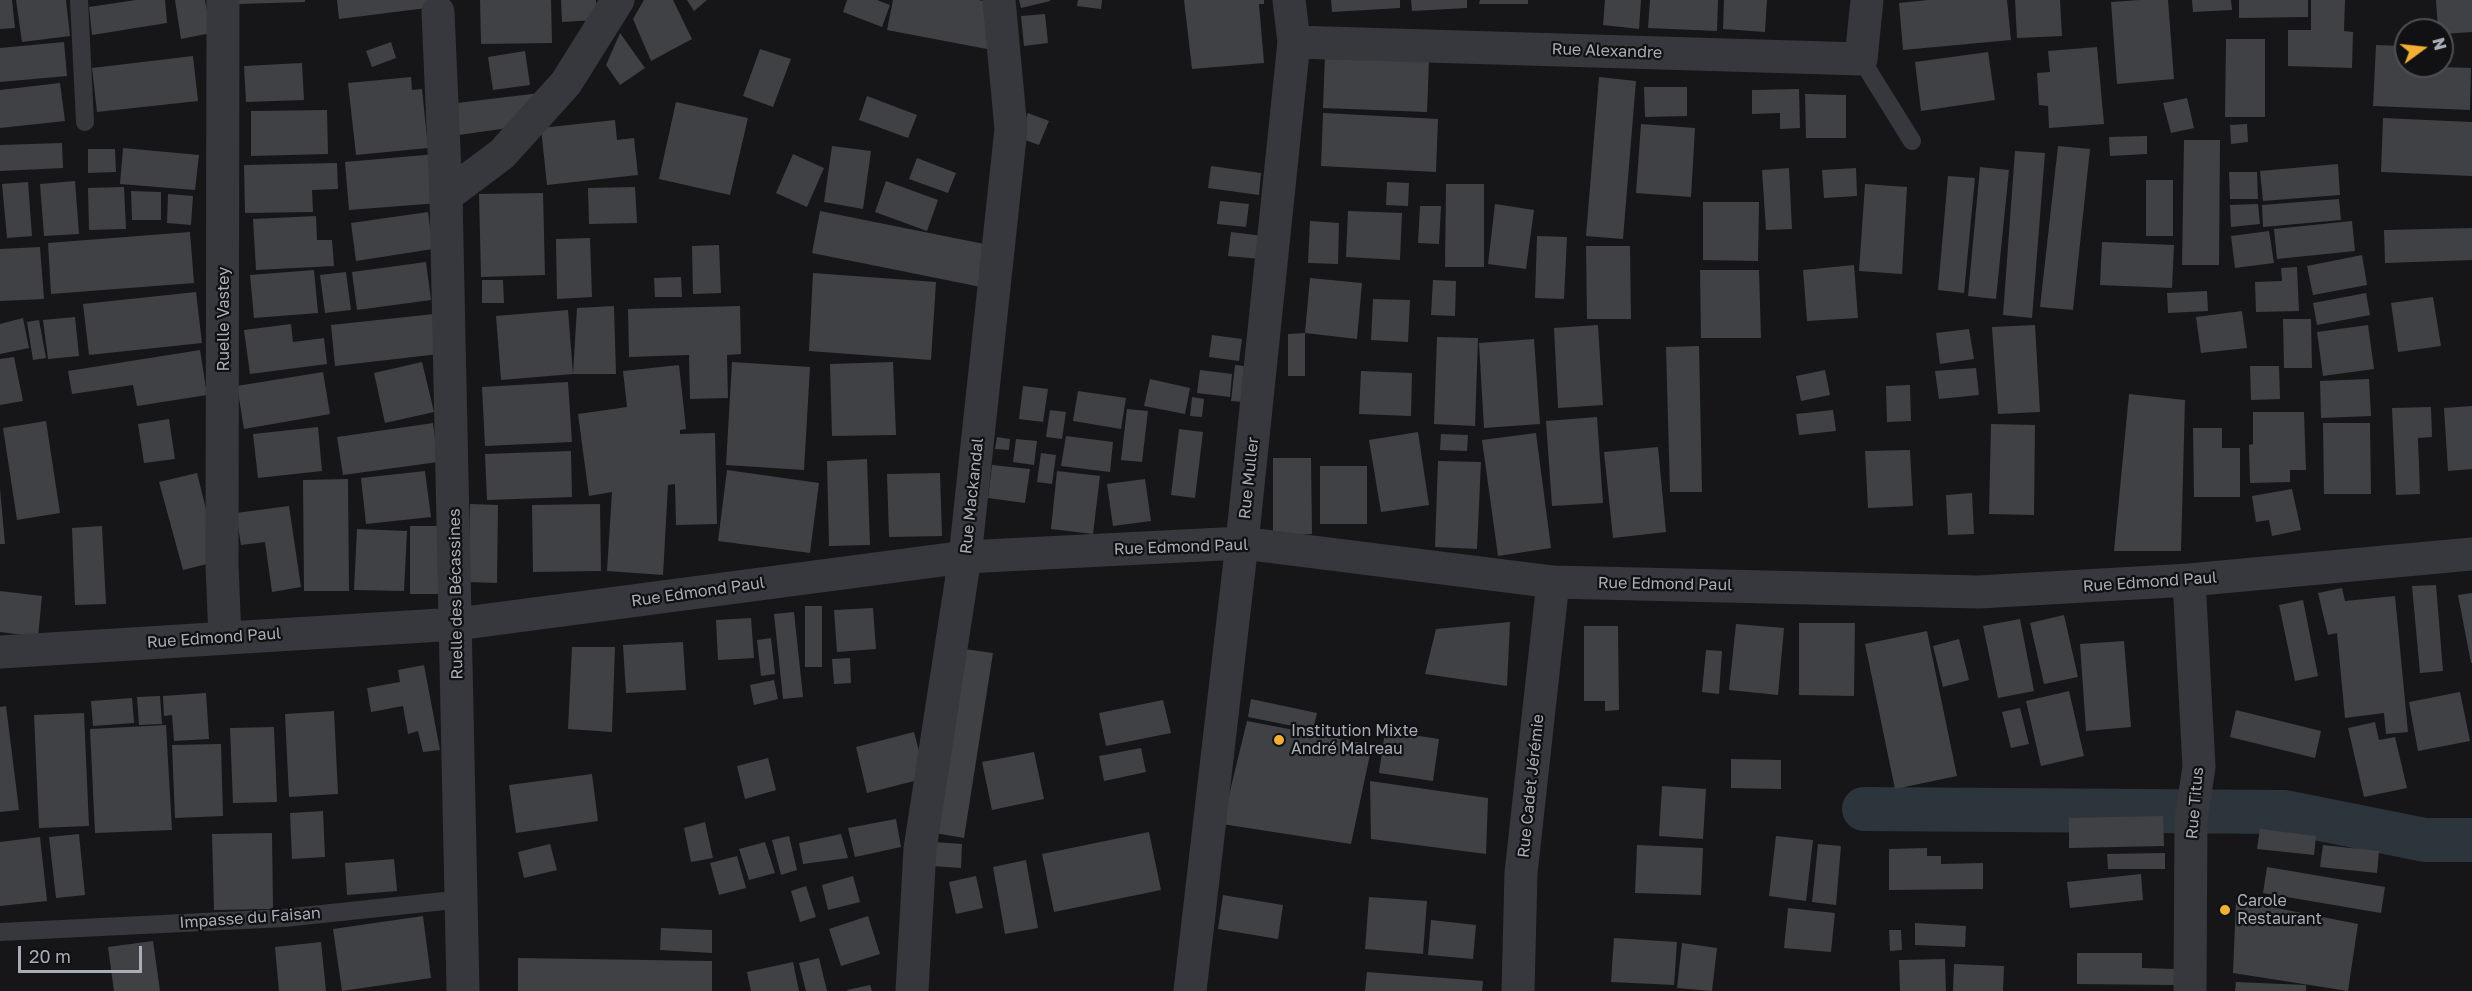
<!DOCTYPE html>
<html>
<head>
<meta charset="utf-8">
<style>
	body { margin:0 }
	#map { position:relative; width:2472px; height:991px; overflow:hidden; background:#161618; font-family:"Golos Text",sans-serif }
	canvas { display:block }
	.north { position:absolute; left:2394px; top:18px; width:60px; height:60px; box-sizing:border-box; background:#111113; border:2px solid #4d4f55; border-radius:50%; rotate:75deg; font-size:16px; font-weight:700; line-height:24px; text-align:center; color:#a8adb8 }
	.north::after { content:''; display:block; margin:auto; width:21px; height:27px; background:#f2b134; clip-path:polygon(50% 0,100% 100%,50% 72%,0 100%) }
	.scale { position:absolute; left:18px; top:946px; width:124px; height:27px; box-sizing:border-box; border:3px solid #a8adb8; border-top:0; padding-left:8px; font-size:18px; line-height:21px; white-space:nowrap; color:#a8adb8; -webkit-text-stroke:4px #111113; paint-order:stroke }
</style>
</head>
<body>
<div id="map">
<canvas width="2472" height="991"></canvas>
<div class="north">N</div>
<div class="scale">20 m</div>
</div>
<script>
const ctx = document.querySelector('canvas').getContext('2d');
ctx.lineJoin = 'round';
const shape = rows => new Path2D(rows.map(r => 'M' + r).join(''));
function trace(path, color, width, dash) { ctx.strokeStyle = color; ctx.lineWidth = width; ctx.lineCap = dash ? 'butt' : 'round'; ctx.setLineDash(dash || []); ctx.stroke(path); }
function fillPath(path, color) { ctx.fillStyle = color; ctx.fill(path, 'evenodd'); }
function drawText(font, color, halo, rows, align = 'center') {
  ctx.font = font + ' "Golos Text",sans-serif'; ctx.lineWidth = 4.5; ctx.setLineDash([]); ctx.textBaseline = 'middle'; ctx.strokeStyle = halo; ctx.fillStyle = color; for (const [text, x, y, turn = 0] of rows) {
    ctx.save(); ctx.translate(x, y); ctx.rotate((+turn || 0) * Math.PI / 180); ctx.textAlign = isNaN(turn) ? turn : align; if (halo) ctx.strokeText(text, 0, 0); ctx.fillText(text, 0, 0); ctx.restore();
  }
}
trace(shape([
	[1864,809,2285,812,2425,840,2472,840]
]), '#2c353c', 44);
fillPath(shape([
	[0,0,12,0,15,28,0,29],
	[16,0,66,0,70,36,22,42],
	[136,0,165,0,167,23,92,35,89,7],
	[175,0,205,0,211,33,181,39],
	[238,0,305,0,305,2,238,4],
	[337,0,435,0,435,7,339,19],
	[480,0,551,0,552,43,481,44],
	[561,0,596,0,597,20,562,22],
	[644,0,673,0,692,39,651,61,633,19],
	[687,0,707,0,694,11],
	[847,0,877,0,890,5,882,27,843,12],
	[893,0,978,0,995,3,987,49,887,30],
	[1019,0,1050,0,1050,1,1021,8],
	[1078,0,1102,0,1101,9,1077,6],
	[1184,0,1264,0,1264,4,1259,4,1264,63,1192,69],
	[1331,0,1400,0,1400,8,1332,12],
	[1411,0,1467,0,1467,8,1412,11],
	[1480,0,1528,0,1528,4,1479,4],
	[1605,0,1641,0,1639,29,1603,25],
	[1650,0,1718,0,1717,31,1648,28],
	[1724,0,1767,0,1765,32,1723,29],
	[1928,0,2007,0,2011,40,1903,50,1899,3],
	[2015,0,2060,0,2062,36,2017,38],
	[2140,0,2168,0,2174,79,2117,84,2111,2],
	[2192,0,2231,0,2232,10,2193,12],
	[2239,0,2308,0,2308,17,2239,18],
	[2311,0,2345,0,2344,31,2353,32,2352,68,2288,66,2288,30,2311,30],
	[2436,0,2472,0,2472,32,2442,34,2442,30,2438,30],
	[1045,14,1048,43,1024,46,1021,16],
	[620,33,645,68,620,85,606,65],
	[2226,39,2265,39,2265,117,2225,117],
	[64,42,67,76,0,82,0,48],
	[391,42,396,58,372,67,366,51],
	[2376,45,2404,46,2404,65,2406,66,2471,68,2470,110,2373,106],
	[2097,47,2104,124,2049,128,2048,106,2039,105,2037,73,2050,72,2048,51],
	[760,49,791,59,773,107,743,96],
	[525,51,530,85,493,90,488,57],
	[1988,52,1995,100,1921,111,1915,62],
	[1325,55,1429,60,1427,112,1323,108],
	[193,56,198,101,97,112,92,68],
	[302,63,304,100,246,102,244,66],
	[411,77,412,90,422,89,428,148,356,155,348,83],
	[1599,77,1636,81,1623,239,1586,236],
	[60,83,65,121,0,128,0,90],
	[1644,87,1687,87,1687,116,1645,117],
	[1799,89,1800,128,1780,129,1780,113,1752,114,1752,90],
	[540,93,529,125,459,135,457,103],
	[1805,94,1846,95,1846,138,1806,138],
	[867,96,917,115,908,138,859,120],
	[2187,98,2194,128,2171,133,2163,103],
	[676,102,748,118,730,195,659,179],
	[327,110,328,154,251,156,251,111],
	[1028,113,1049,121,1039,145,1019,138],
	[1323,113,1438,119,1436,172,1321,166],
	[2383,118,2472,122,2472,176,2381,172],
	[615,120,617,140,634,138,638,175,547,185,541,128],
	[1641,124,1695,128,1691,197,1636,193],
	[2247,124,2248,142,2231,144,2230,125],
	[2147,136,2147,154,2110,156,2109,137],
	[2184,140,2220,140,2219,265,2182,265],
	[62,143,63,168,0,171,0,145],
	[832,146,871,151,863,209,824,202],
	[2058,146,2090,149,2073,310,2040,307],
	[123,148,199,155,195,190,120,184],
	[88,149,115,149,116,172,88,173],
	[2015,151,2045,153,2032,318,2003,315],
	[436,154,439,203,349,210,345,162],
	[793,154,824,168,807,207,776,193],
	[917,158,956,173,948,193,909,179],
	[337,163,338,189,312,190,313,212,245,213,244,165],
	[2338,164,2340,195,2263,201,2260,171],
	[1211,166,1261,173,1259,195,1208,188],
	[1980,167,2009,170,1996,299,1968,296],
	[1789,168,1792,229,1766,230,1762,170],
	[1856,168,1857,196,1824,198,1822,170],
	[2229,172,2257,172,2258,199,2230,199],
	[1948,176,1975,178,1964,293,1938,290],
	[2146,180,2173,180,2173,236,2146,236],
	[75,181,79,234,44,236,40,184],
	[886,181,938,200,927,231,875,212],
	[28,182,32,236,7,238,2,184],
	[1387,182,1409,183,1408,206,1386,205],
	[1446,184,1484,184,1484,267,1445,267],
	[1865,184,1907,187,1902,274,1859,271],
	[124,187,126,229,89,230,88,188],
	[635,187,637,223,589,224,588,188],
	[131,191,161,192,161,220,132,220],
	[543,193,545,275,481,277,479,194],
	[168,194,193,196,191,225,167,223],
	[2339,199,2341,220,2263,227,2262,205],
	[1220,201,1249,204,1246,227,1217,224],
	[1703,202,1759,202,1758,261,1703,260],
	[1495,204,1534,210,1526,269,1488,264],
	[2258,204,2260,224,2231,227,2230,205],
	[1420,206,1441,206,1439,244,1418,243],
	[820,211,994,246,986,288,812,253],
	[1348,211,1402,213,1400,260,1346,257],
	[428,212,433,249,356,261,351,223],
	[316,216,317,240,332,240,334,266,256,270,253,219],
	[1310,221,1339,223,1338,264,1308,263],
	[2352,221,2355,251,2277,259,2274,229],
	[2472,228,2472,260,2385,263,2384,230],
	[2269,231,2274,263,2235,268,2231,236],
	[190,232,194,283,51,294,48,243],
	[1231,232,1263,236,1260,259,1228,256],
	[1537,236,1567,237,1564,299,1535,298],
	[590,238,592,297,557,299,556,239],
	[2102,242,2174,245,2172,288,2100,285],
	[719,245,721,293,693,294,692,246],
	[1586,246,1630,246,1631,319,1587,319],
	[40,247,44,299,0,301,0,249],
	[2362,255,2367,285,2313,295,2307,266],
	[426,262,431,300,357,310,352,272],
	[1854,265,1858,318,1807,321,1803,270],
	[2297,267,2299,311,2256,312,2255,282,2282,281,2281,268],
	[314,270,318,313,254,318,250,275],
	[1700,270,1759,270,1761,338,1701,338],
	[346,272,351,310,325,313,320,275],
	[813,273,936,282,931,360,809,351],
	[681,277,682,297,655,297,654,278],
	[1310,278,1362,283,1357,339,1305,333,1305,376,1288,376,1288,334,1305,333],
	[482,280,503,280,504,303,482,303],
	[1433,280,1456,281,1455,316,1431,315],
	[2207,291,2208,311,2168,313,2167,293],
	[196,292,202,343,89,355,83,304],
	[2366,293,2370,315,2317,325,2313,303],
	[2433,297,2441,346,2398,352,2391,303],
	[1373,299,1410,300,1408,342,1371,340],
	[614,306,616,374,573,374,577,308],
	[740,306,741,354,727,355,728,398,690,399,689,355,629,357,628,309],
	[568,310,573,374,501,380,496,316],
	[2242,311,2247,348,2201,353,2196,317],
	[434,314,439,354,335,366,331,325],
	[75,317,79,356,48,359,43,320],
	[23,318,29,348,0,354,0,324],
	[2283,319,2311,319,2312,368,2284,368],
	[39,320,46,358,33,360,27,322],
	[291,324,293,342,324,338,327,364,250,374,244,330],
	[1598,325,1603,405,1558,408,1554,328],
	[2035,325,2040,412,1998,414,1992,327],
	[2368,325,2374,369,2323,376,2317,332],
	[1969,329,1974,359,1940,364,1936,333],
	[1212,335,1242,339,1239,361,1209,357],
	[1437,337,1478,338,1475,426,1434,424],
	[1534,339,1540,424,1484,428,1479,343],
	[1699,346,1702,492,1670,492,1666,347],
	[200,350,207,395,137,406,133,385,72,394,68,371],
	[14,357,23,401,0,405,0,359],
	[422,362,434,412,385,423,374,373],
	[732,362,810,367,804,470,726,465],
	[893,362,896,435,832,436,830,364],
	[679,365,686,429,680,430,680,434,715,433,717,524,676,525,675,484,668,485,663,575,607,571,612,492,589,496,578,414,627,407,623,371],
	[1235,365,1252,367,1247,402,1231,401],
	[2250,366,2279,366,2280,399,2251,400],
	[1976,368,1979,395,1939,399,1935,371],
	[1200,370,1232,374,1230,397,1197,393],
	[1825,370,1830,395,1801,401,1796,376],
	[1361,371,1412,373,1411,416,1359,414],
	[323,372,330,414,244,429,237,386],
	[1150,379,1190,388,1185,414,1144,406],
	[2369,379,2371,416,2321,418,2320,381],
	[568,382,572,442,485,446,482,387],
	[1910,385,1911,421,1887,422,1886,386],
	[1023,386,1048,389,1043,422,1019,419],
	[1078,391,1126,398,1121,429,1073,421],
	[2129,394,2185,400,2181,551,2114,551],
	[1192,397,1204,399,1202,417,1190,416],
	[2472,406,2472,469,2448,471,2444,408],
	[2431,407,2432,437,2418,438,2420,494,2396,495,2392,408],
	[1127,409,1148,411,1142,462,1121,460],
	[1050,410,1066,412,1062,439,1046,437],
	[1833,410,1836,431,1799,435,1796,414],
	[2253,412,2304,412,2306,470,2290,470,2290,482,2250,483,2249,445,2253,444],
	[1597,417,1603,503,1552,506,1546,421],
	[169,419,175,459,144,463,138,424],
	[46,421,60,513,17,520,3,428],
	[433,423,438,462,343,475,337,437],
	[2323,423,2370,423,2371,494,2324,494],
	[1991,424,2035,425,2034,515,1989,514],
	[318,427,322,471,258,478,253,434],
	[2193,428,2222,428,2222,448,2240,448,2240,497,2194,497],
	[1179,429,1203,432,1195,498,1171,495],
	[1418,432,1429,505,1381,512,1369,440],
	[1536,433,1551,548,1498,556,1482,440],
	[1441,434,1468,435,1467,451,1440,450],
	[1066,436,1113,442,1110,472,1061,466],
	[997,437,1010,439,1009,450,995,449],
	[1016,439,1037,441,1034,465,1013,462],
	[1658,447,1666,532,1613,538,1604,452],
	[1910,450,1913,506,1868,508,1865,451],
	[571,451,572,497,487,500,485,454],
	[1041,453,1056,455,1052,484,1037,482],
	[1273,458,1311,458,1312,534,1273,534],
	[867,459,870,545,829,546,827,461],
	[1438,461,1481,462,1477,549,1435,547],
	[992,465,1030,469,1025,503,988,498],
	[1320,466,1367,466,1367,524,1320,524],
	[727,470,819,483,810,553,718,541],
	[425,471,431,517,366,524,361,478],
	[1057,471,1100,476,1093,534,1051,529],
	[197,473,219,561,183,570,159,482],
	[940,473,942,536,889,537,887,474],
	[348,479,349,591,304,591,303,480],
	[1145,479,1151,521,1113,526,1107,484],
	[0,489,5,544,0,544],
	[2292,489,2301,530,2272,536,2269,520,2256,522,2252,496],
	[1972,493,1974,534,1948,535,1946,495],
	[470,504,498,505,497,583,468,582],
	[600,504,601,571,533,572,532,505],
	[289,506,301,587,272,592,265,542,241,545,236,513],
	[102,526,106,604,75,605,72,528],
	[410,526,448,526,448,594,410,594],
	[357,529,407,531,404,591,354,590],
	[2436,585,2443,671,2420,673,2412,586],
	[2342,588,2345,601,2395,596,2408,732,2386,734,2384,713,2345,718,2337,633,2328,635,2318,593],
	[0,591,42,596,38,637,0,632],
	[2472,593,2472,663,2471,663,2458,595],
	[2303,600,2318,676,2295,681,2279,605],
	[805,606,822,606,822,667,805,667],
	[873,608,876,649,837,652,834,610],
	[794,612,803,697,783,699,774,614],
	[2064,615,2078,677,2044,684,2030,623],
	[751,618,754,658,718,660,716,620],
	[2020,619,2034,691,1998,698,1983,626],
	[1510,622,1507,686,1425,674,1436,629],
	[1799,623,1855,623,1854,696,1799,695],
	[1736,624,1784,628,1778,695,1729,690],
	[1584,626,1618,626,1619,710,1605,711,1605,701,1584,701],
	[1927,631,1957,776,1895,789,1865,644],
	[771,638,775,674,761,676,757,640],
	[1959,639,1969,680,1943,687,1933,646],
	[2124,641,2131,727,2086,731,2080,644],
	[683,642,686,690,626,693,623,645],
	[572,647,615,647,612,732,568,729],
	[957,648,993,653,964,838,929,832],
	[1706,650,1722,651,1719,694,1702,692],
	[850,658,851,683,834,684,832,659],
	[424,665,440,750,423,752,418,731,408,734,403,706,371,712,367,688,400,682,398,670],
	[774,680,778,699,754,705,750,685],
	[2069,691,2084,756,2041,766,2026,701],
	[2460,692,2470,741,2418,751,2409,702],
	[206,693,209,739,174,741,172,715,164,716,163,696],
	[160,696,162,724,139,725,137,697],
	[132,698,134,723,93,726,91,701],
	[1251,699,1317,713,1313,730,1248,717],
	[1163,700,1171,733,1106,746,1099,713],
	[6,706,19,810,0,812,0,707],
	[2020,708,2029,744,2011,748,2002,712],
	[2236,710,2321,731,2315,758,2230,737],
	[334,711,338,794,289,797,285,714],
	[84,713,89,826,39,828,34,715],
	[1247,721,1372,745,1351,844,1222,824],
	[2375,722,2379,740,2395,737,2407,788,2364,797,2348,728],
	[166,725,172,830,95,833,90,729],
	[274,727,277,802,233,803,230,728],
	[1385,731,1439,739,1433,781,1379,773],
	[914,732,926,778,867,793,856,747],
	[221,744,223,816,175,818,172,745],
	[1141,748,1146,772,1104,781,1099,756],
	[1034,752,1044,799,992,810,982,762],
	[768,758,776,790,745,799,737,766],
	[1731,759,1781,760,1781,789,1731,788],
	[592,774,598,821,516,833,509,785],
	[1370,781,1488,798,1486,854,1371,839],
	[1662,786,1706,789,1703,839,1659,836],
	[323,811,325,857,292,859,290,813],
	[2163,816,2164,846,2069,848,2069,818],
	[896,819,901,847,855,857,848,828],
	[705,822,713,858,691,862,684,828],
	[2260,829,2316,836,2314,855,2257,849],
	[1149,832,1161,890,1054,912,1042,854],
	[272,833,273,909,214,910,212,834],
	[79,834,85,895,56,898,49,837],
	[841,834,848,858,803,864,799,843],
	[789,836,797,870,781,875,772,840],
	[1776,836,1813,840,1806,901,1769,896],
	[40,837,47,901,0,906,0,842],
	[765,842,775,873,749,880,739,849],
	[934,842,962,844,961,868,932,866],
	[550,844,557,870,524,878,518,852],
	[1818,844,1841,846,1836,905,1812,902],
	[1637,845,1703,848,1701,895,1635,893],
	[2323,845,2379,851,2377,873,2320,867],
	[1927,848,1927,856,1941,856,1941,864,1983,863,1983,889,1889,890,1889,849],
	[2165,853,2165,869,2108,869,2107,854],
	[737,856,746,888,719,895,710,863],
	[394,859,397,891,347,895,345,863],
	[1026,860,1038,928,1005,934,993,867],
	[2267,867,2385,887,2381,913,2263,893],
	[2141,874,2143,900,2070,908,2067,882],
	[853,876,860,902,828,910,822,885],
	[976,876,983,908,956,914,949,882],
	[806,886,816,917,800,922,791,891],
	[1223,895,1283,905,1278,939,1218,929],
	[1369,897,1427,901,1423,954,1365,949],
	[2236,900,2358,924,2348,991,2233,973],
	[1788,908,1835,913,1831,952,1784,948],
	[423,916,431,978,342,991,333,929],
	[868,916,880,954,841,966,829,929],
	[1431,920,1476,925,1473,959,1428,955],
	[1915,923,1966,926,1965,947,1915,945],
	[661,928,712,930,712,953,660,950],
	[1889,930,1901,930,1902,950,1890,951],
	[1614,938,1677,942,1674,985,1611,982],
	[153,941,160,991,114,991,108,947],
	[321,942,326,991,279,991,275,947],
	[1682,943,1717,948,1712,991,1677,988],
	[2077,953,2142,953,2142,968,2175,969,2174,985,2077,984],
	[518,958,712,961,712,991,518,991],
	[819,958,827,991,806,991,799,963],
	[1945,959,1946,991,1900,991,1899,960],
	[793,962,799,991,751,991,747,972],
	[1954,964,2004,966,2003,991,1953,991],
	[1367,972,1483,981,1482,991,1365,991],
	[2236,982,2306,985,2306,991,2235,991],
	[870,985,872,991,847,991,847,990]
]), '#404145');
trace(shape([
	[79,0,85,122],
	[1861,59,1912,141],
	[0,932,284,918,463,899]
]), '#37383d', 18);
trace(shape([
	[223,0,222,565,225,638],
	[438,12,446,196,463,991],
	[1294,42,1861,59,1867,0],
	[446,196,502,154,566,83,618,0],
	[2189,580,2199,767,2191,820,2190,991],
	[0,652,457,624,965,557,1242,543,1553,582,1979,592,2189,580,2472,554],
	[912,991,920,849,965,557,1011,129,999,0],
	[1190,991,1242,543,1294,42,1289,0],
	[1518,991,1521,873,1553,582]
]), '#37383d', 33);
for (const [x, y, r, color] of [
	[1279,740,6,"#f2b134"],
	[2225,910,6,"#f2b134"]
]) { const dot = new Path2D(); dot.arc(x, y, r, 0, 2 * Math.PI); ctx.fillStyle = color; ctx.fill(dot); trace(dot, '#111113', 2); }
drawText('16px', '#a8adb8', '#111113', [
	["Rue Alexandre",1607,51,2],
	["Ruelle Vastey",224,319,-90],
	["Rue Muller",1249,478,-84],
	["Rue Mackandal",972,496,-84],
	["Rue Edmond Paul",1181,547,-2],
	["Rue Edmond Paul",2150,582,-4],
	["Rue Edmond Paul",1665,584,1],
	["Rue Edmond Paul",698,592,-8],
	["Ruelle des Bécassines",456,594,-91],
	["Rue Edmond Paul",214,638,-4],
	["Rue Cadet Jérémie",1531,786,-84],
	["Rue Titus",2195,803,-85],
	["Impasse du Faisan",250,918,-4]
]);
drawText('16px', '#a8adb8', '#111113', [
	["Institution Mixte",1291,731],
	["André Malreau",1291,749],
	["Carole",2237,901],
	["Restaurant",2237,919]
], 'left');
</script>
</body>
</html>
